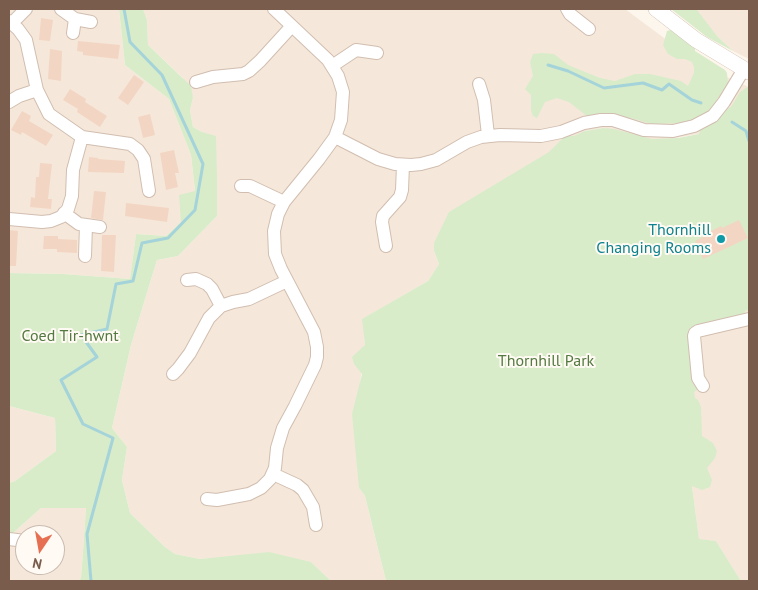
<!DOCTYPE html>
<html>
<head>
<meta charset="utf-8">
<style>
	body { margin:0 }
	#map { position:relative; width:758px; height:590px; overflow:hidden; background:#fdf6ec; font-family:"PT Sans",sans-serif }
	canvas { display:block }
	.frame { position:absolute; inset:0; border:10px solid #7a5c4d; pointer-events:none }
	.north { position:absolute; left:15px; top:525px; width:50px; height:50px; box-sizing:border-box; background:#fffaf3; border:1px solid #cabbb1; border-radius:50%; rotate:192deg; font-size:14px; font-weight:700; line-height:20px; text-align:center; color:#7a5c4d }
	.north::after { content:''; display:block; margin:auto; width:18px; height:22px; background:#e76f51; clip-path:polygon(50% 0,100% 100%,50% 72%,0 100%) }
</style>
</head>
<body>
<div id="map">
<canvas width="758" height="590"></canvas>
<div class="frame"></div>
<div class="north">N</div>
</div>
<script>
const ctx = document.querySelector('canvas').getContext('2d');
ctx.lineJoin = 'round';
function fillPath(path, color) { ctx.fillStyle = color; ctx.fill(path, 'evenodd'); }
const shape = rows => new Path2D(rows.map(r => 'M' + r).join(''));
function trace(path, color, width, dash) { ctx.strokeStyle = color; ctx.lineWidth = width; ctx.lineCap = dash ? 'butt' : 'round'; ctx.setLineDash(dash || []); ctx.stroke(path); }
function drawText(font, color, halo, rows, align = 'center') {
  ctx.font = font + ' "PT Sans",sans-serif'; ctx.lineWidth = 4; ctx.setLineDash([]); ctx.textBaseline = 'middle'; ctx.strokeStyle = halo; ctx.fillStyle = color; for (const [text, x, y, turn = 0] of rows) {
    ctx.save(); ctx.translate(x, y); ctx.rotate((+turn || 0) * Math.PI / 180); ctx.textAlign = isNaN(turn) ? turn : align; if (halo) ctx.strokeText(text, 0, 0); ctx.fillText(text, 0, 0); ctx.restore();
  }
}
fillPath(shape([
	[9,9,119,9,125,65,169,99,191,155,195,191,181,222,166,236,136,234,130,279,63,274,9,273],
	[143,9,625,9,687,55,720,74,749,87,749,229,704,133,663,140,642,138,603,128,585,131,434,251,439,264,428,281,363,319,365,345,360,383,359,488,365,496,386,581,331,581,311,562,210,558,200,559,175,554,165,547,130,513,122,480,127,447,112,428,131,345,157,260,178,256,217,216,217,176,202,132,193,127,190,110,193,98,183,78,148,45,147,20],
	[688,9,749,9,749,59,733,51],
	[749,310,749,581,741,581,716,541,699,540,692,486,698,486,686,329,746,315,745,311],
	[9,406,55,418,56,451,15,481,9,483],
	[41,508,86,508,83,551,81,578,79,581,9,581,9,533,13,533],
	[25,535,55,535,55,565,25,565]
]), '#f5e8da');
fillPath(shape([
	[119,9,143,9,147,20,148,45,191,86,193,98,190,110,193,127,202,132,216,136,217,176,217,216,178,256,157,260,131,345,112,428,127,447,122,480,130,513,165,547,175,554,200,559,269,552,311,562,331,581,79,581,81,578,83,551,86,508,41,508,13,533,9,533,9,483,15,481,56,451,55,418,9,406,9,273,63,274,130,279,136,234,166,236,181,222,179,195,195,191,191,155,169,99,125,65],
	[671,9,697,10,717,36,733,51,707,37],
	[674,29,695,45,695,51,725,70,727,73,728,83,718,98,717,106,724,109,731,107,740,92,749,86,749,310,745,311,746,316,699,327,691,327,688,331,695,341,700,388,694,392,695,398,698,400,701,407,702,436,713,443,717,451,715,458,707,468,712,480,710,487,702,490,692,486,699,539,716,541,741,581,386,581,365,496,359,488,352,414,362,374,354,364,352,357,365,345,362,319,428,281,439,264,434,251,434,243,449,212,549,152,565,136,574,136,585,131,603,128,614,129,652,139,678,138,699,134,704,114,687,123,651,124,631,118,588,117,569,102,557,98,545,102,537,118,533,116,531,110,531,95,525,89,533,76,530,62,533,54,542,53,554,54,568,65,600,78,615,81,635,74,650,74,681,81,688,86,694,73,694,67,692,62,685,59,677,59,668,54,663,45,667,31]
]), '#d8ecc9');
trace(shape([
	[548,65,568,71,604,88,643,83,662,90,669,84,692,100,701,103],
	[732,122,746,131,749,141],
	[91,581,87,534,113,438,83,424,61,380,97,357,81,335,107,329,116,284,133,281,142,243,168,238,195,210,203,164,162,75,130,42,124,9]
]), '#a5d3da', 3);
fillPath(shape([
	[41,18,53,20,50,41,39,40],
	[78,41,120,45,118,59,83,55,83,52,77,51],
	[50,49,62,51,61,81,48,79],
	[134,75,144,82,128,105,118,98],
	[70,89,86,99,85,102,107,116,100,127,77,112,78,109,63,100],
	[22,111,31,116,29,121,53,135,46,146,22,132,21,135,11,130],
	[150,114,155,135,143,138,138,117],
	[174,150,179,173,175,173,178,187,166,190,160,153],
	[89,157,98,158,98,159,125,161,124,173,88,172],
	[40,163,52,164,48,199,52,199,51,209,30,207,31,197,35,198,36,177,39,177],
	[94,191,106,192,103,220,91,218],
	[126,203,169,208,167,222,125,216],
	[739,220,748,238,703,259,695,241,711,233,711,231,721,226,722,228],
	[9,230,18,231,16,266,9,266],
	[102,235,116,235,114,272,101,271],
	[44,236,58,236,58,239,77,240,77,253,57,252,57,249,43,249]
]), '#f3d5c3');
const minor = shape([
	[61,9,75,19,91,22],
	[567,9,570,14,589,29],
	[9,21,18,29,26,40,37,90,49,114,82,137,130,144,138,150,144,159,149,191],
	[12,23,26,9],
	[73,33,75,19],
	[332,66,356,50,377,53],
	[196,82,213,77,243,74,249,71,260,61,291,27],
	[479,84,484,100,488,135],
	[9,102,19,96,37,90],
	[335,137,378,159,395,164,411,165,421,164,436,160,467,142,481,137,500,135,541,136,561,132,584,123,601,120,613,120,644,130,673,131,694,126,713,116,724,102,744,69],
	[241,186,250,186,284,202],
	[64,213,79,224,100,227],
	[9,219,42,222,51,221,61,217,68,209,72,196,73,170,82,137],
	[386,246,382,222,383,216,400,197,402,190,403,165],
	[85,256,86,225],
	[187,280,196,279,207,284,212,289,221,306],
	[173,374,178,369,190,353,209,318,221,306,233,302,249,299,287,281],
	[703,386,698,378,694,336,695,333,698,331,749,319],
	[273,474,297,485,303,490,313,507,316,525],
	[207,499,217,500,249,494,261,488,270,479,275,468,277,448,283,428,295,406,315,365,317,357,317,347,314,332,281,269,275,254,274,231,278,214,284,202,319,159,335,137,341,120,343,92,338,76,328,60,274,9],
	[9,539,25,541]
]);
const tertiary = shape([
	[656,9,696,40,749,72]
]);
trace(minor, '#d1beb0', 14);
trace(tertiary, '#d1beb0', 16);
trace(minor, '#fff', 12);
trace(tertiary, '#fff', 15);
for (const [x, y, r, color] of [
	[721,239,5,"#0f9aa8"]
]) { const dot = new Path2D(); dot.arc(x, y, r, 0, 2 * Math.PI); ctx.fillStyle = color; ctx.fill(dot); trace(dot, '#fffaf3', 2); }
drawText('16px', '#0d838f', '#fffaf3', [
	["Thornhill",711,230],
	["Changing Rooms",711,248]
], 'right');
drawText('16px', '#537a41', '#fffaf3', [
	["Coed Tir-hwnt",70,336],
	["Thornhill Park",546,361]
]);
</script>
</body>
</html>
